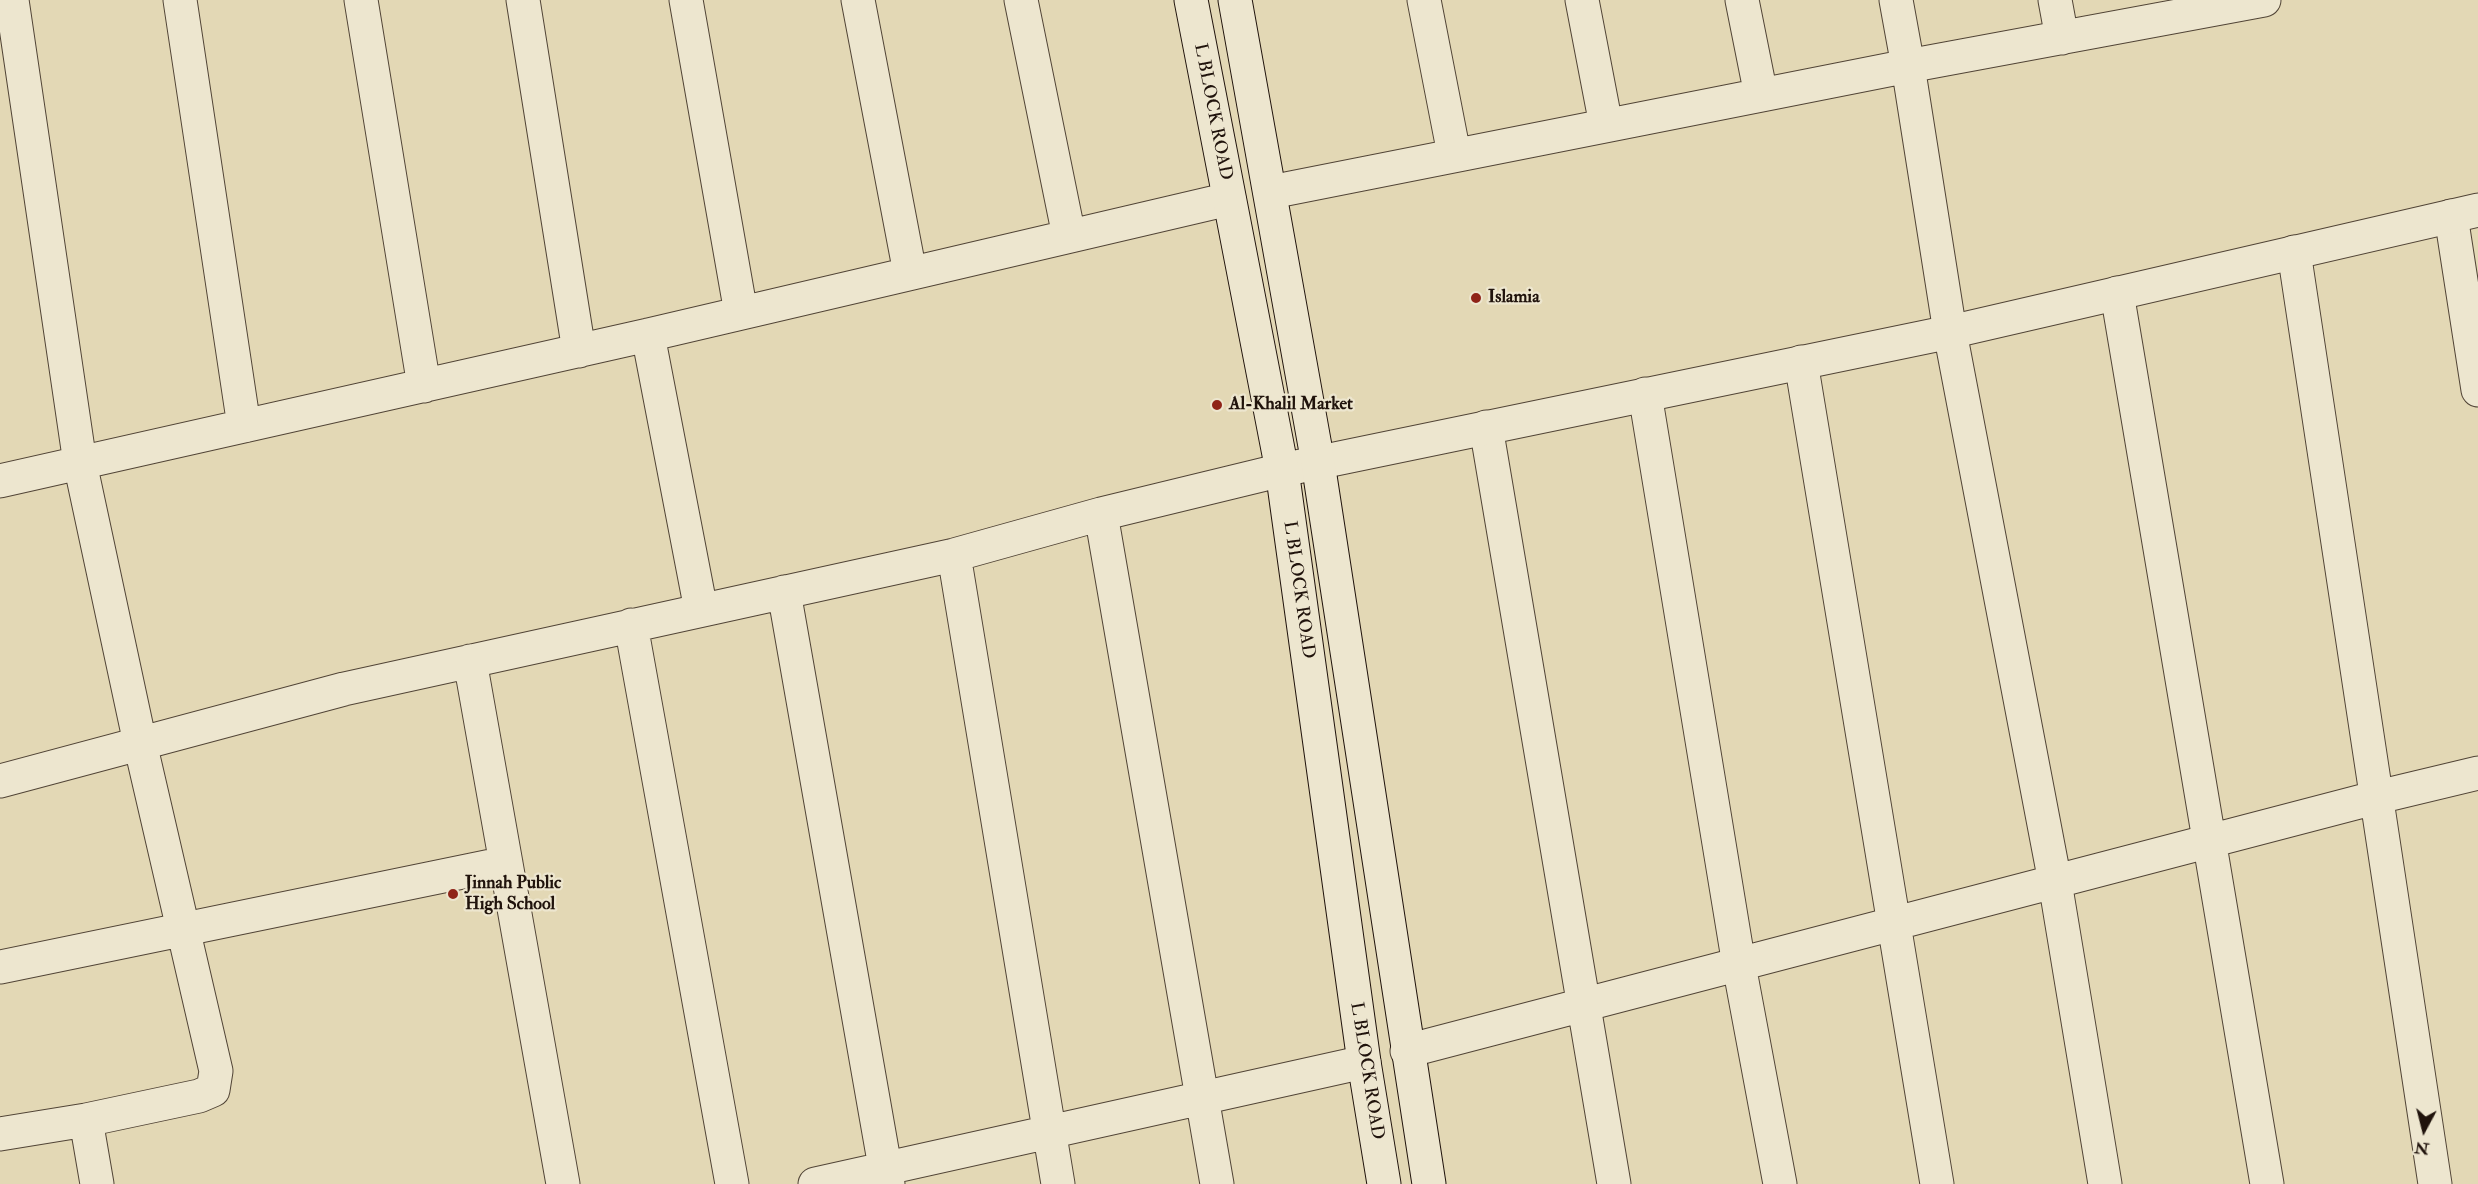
<!DOCTYPE html>
<html>
<head>
<meta charset="utf-8">
<style>
	body { margin:0 }
	#map { position:relative; width:2478px; height:1184px; overflow:hidden; background:#e3d8b5; font-family:"IM FELL Double Pica",serif }
	canvas { display:block }
	.north { position:absolute; left:2394px; top:1100px; width:60px; height:60px; -webkit-text-stroke:4px #ede6cf; paint-order:stroke; rotate:187deg; font-size:16px; font-weight:700; line-height:24px; text-align:center; color:#20130c }
	.north::after { content:''; display:block; margin:auto; width:21px; height:27px; background:#20130c; clip-path:polygon(50% 0,100% 100%,50% 72%,0 100%) }
</style>
</head>
<body>
<div id="map">
<canvas width="2478" height="1184"></canvas>
<div class="north">N</div>
</div>
<script>
const ctx = document.querySelector('canvas').getContext('2d');
ctx.lineJoin = 'round';
const shape = rows => new Path2D(rows.map(r => 'M' + r).join(''));
function trace(path, color, width, dash) { ctx.strokeStyle = color; ctx.lineWidth = width; ctx.lineCap = dash ? 'butt' : 'round'; ctx.setLineDash(dash || []); ctx.stroke(path); }
function drawText(font, color, halo, rows, align = 'center') {
  ctx.font = font + ' "IM FELL Double Pica",serif'; ctx.lineWidth = 4.5; ctx.setLineDash([]); ctx.textBaseline = 'middle'; ctx.strokeStyle = halo; ctx.fillStyle = color; for (const [text, x, y, turn = 0] of rows) {
    ctx.save(); ctx.translate(x, y); ctx.rotate((+turn || 0) * Math.PI / 180); ctx.textAlign = isNaN(turn) ? turn : align; if (halo) ctx.strokeText(text, 0, 0); ctx.fillText(text, 0, 0); ctx.restore();
  }
}
const minor = shape([
	[180,0,244,426],
	[361,0,424,386],
	[523,0,579,351],
	[686,0,741,313],
	[858,0,910,273],
	[1021,0,1069,236],
	[1424,0,1454,154],
	[1582,0,1606,125],
	[1742,0,1761,95],
	[1896,0,1908,66,1950,332,2055,882,2105,1184],
	[2055,0,2062,38],
	[1271,192,1908,66,2264,0],
	[2451,216,2478,390],
	[2294,252,2435,1184],
	[2117,293,2267,1184],
	[648,335,701,610],
	[1801,362,1937,1184],
	[1645,394,1739,965,1780,1184],
	[1486,427,1614,1184],
	[0,481,648,335,1229,199],
	[1101,514,1217,1184],
	[954,555,1058,1184],
	[784,592,888,1184],
	[631,625,732,1184],
	[470,661,563,1184],
	[0,781,344,689,954,555,1101,514,1282,470],
	[0,967,506,863],
	[1407,1051,2378,797,2478,773],
	[86,1120,97,1184],
	[0,1134,86,1120,199,1096,213,1090,216,1071,140,743,80,463,12,0],
	[815,1184,1364,1062]
]);
const tertiary = shape([
	[1282,470,1950,332,2478,210]
]);
const secondary = shape([
	[1191,0,1282,470,1364,1062,1384,1184],
	[1235,0,1318,463,1429,1184]
]);
trace(minor, '#514436', 35);
trace(tertiary, '#514436', 35);
trace(secondary, '#20130c', 35);
trace(minor, '#ede6cf', 33);
trace(tertiary, '#ede6cf', 33);
trace(secondary, '#ede6cf', 33);
for (const [x, y, r, color] of [
	[1476,298,6,"#8f2418"],
	[1217,405,6,"#8f2418"],
	[453,894,6,"#8f2418"]
]) { const dot = new Path2D(); dot.arc(x, y, r, 0, 2 * Math.PI); ctx.fillStyle = color; ctx.fill(dot); trace(dot, '#ede6cf', 2); }
drawText('18px', '#20130c', '#ede6cf', [
	["L BLOCK ROAD",1212,112,79],
	["L BLOCK ROAD",1298,590,82],
	["L BLOCK ROAD",1366,1071,81]
]);
drawText('bold 18px', '#20130c', '#ede6cf', [
	["Islamia",1488,298],
	["Al-Khalil Market",1229,405],
	["Jinnah Public",465,884],
	["High School",465,905]
], 'left');
</script>
</body>
</html>
